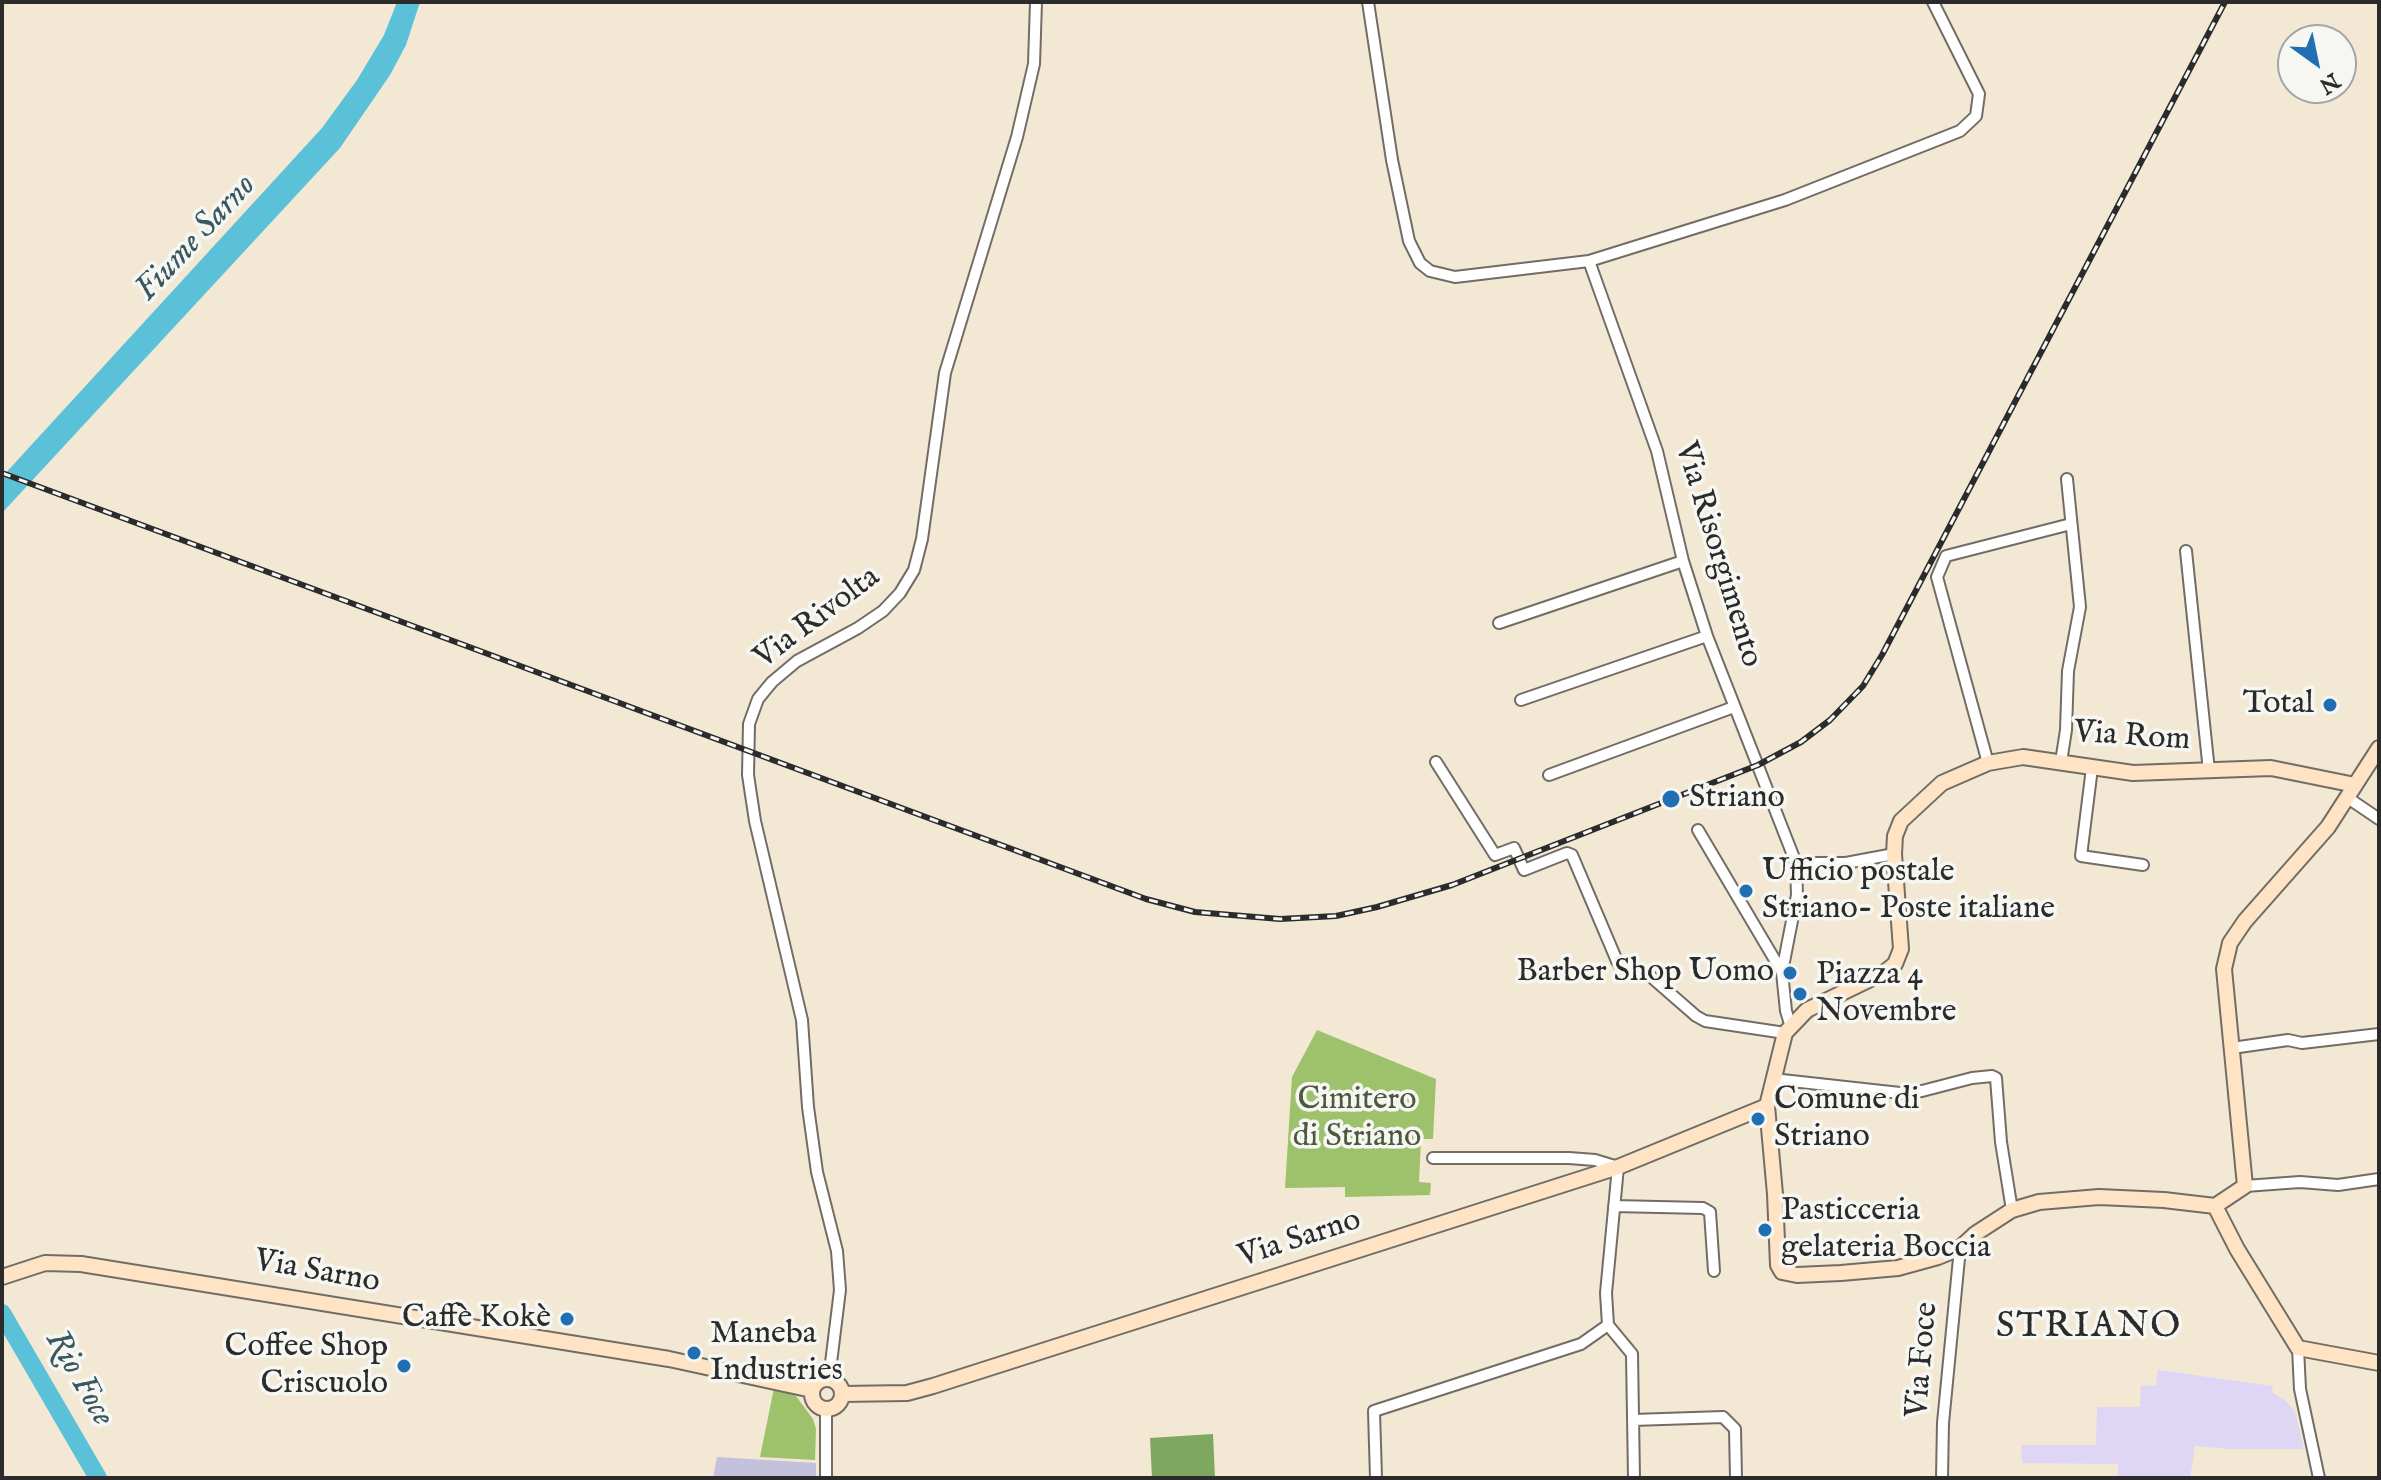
<!DOCTYPE html>
<html>
<head>
<meta charset="utf-8">
<style>
	body { margin:0 }
	#map { position:relative; width:2381px; height:1480px; overflow:hidden; background:#f2e8d4; font-family:"IM FELL English",serif }
	canvas { display:block }
	.frame { position:absolute; inset:0; border:4px solid #2b2b2b; pointer-events:none }
	.north { position:absolute; left:2277px; top:24px; width:80px; height:80px; box-sizing:border-box; background:#f6f6f2; border:2px solid #a5a5a2; border-radius:50%; rotate:147deg; font-size:22px; font-weight:700; line-height:32px; text-align:center; color:#2b2b2b }
	.north::after { content:''; display:block; margin:auto; width:28px; height:36px; background:#1f6fb2; clip-path:polygon(50% 0,100% 100%,50% 72%,0 100%) }
</style>
</head>
<body>
<div id="map">
<canvas width="2381" height="1480"></canvas>
<div class="frame"></div>
<div class="north">N</div>
</div>
<script>
const ctx = document.querySelector('canvas').getContext('2d');
ctx.lineJoin = 'round';
function fillPath(path, color) { ctx.fillStyle = color; ctx.fill(path, 'evenodd'); }
const shape = rows => new Path2D(rows.map(r => 'M' + r).join(''));
function trace(path, color, width, dash) { ctx.strokeStyle = color; ctx.lineWidth = width; ctx.lineCap = dash ? 'butt' : 'round'; ctx.setLineDash(dash || []); ctx.stroke(path); }
function drawText(font, color, halo, rows, align = 'center') {
  ctx.font = font + ' "IM FELL English",serif'; ctx.lineWidth = 7; ctx.setLineDash([]); ctx.textBaseline = 'middle'; ctx.strokeStyle = halo; ctx.fillStyle = color; for (const [text, x, y, turn = 0] of rows) {
    ctx.save(); ctx.translate(x, y); ctx.rotate((+turn || 0) * Math.PI / 180); ctx.textAlign = isNaN(turn) ? turn : align; if (halo) ctx.strokeText(text, 0, 0); ctx.fillText(text, 0, 0); ctx.restore();
  }
}
fillPath(shape([
	[2158,1370,2272,1386,2273,1393,2286,1401,2295,1412,2304,1449,2228,1449,2195,1446,2190,1478,2118,1478,2118,1464,2022,1463,2021,1445,2096,1445,2097,1407,2140,1407,2141,1385,2156,1386]
]), '#dfd5f5');
fillPath(shape([
	[717,1457,816,1463,816,1478,713,1478]
]), '#c3c1db');
fillPath(shape([
	[1317,1030,1436,1079,1433,1139,1421,1139,1419,1182,1431,1183,1430,1195,1345,1197,1345,1187,1285,1188,1292,1077],
	[774,1388,796,1396,813,1419,816,1429,815,1460,760,1457]
]), '#9ec16b');
fillPath(shape([
	[1213,1434,1215,1478,1152,1478,1150,1438]
]), '#7ea75f');
fillPath(shape([
	[397,2,420,2,406,45,390,75,340,148,2,513,2,477,322,128,357,80,384,35]
]), '#5bc1d9');
trace(shape([
	[2,1313,98,1478]
]), '#5bc1d9', 18);
const street = shape([
	[1368,2,1392,160,1409,241,1420,263,1430,271,1455,277,1589,261,1785,200,1960,131,1976,116,1979,94,1933,2],
	[1589,261,1657,451,1683,561,1707,636,1796,863,1797,895,1782,972,1786,1011,1791,1027],
	[2186,551,2209,771],
	[1499,623,1683,561],
	[1521,700,1707,636],
	[1436,762,1495,855,1514,848,1524,870,1567,853,1572,855,1617,961,1623,970,1649,975,1696,1016,1705,1021,1785,1033],
	[2061,762,2066,730,2068,671,2080,607,2067,479],
	[1988,763,1937,577,1946,556,2071,524],
	[2092,768,2081,856,2143,865],
	[1549,775,1734,707],
	[2348,798,2379,819],
	[1698,830,1782,972],
	[1796,863,1846,863,1894,854],
	[2232,1048,2288,1040,2302,1043,2379,1034],
	[1773,1079,1900,1093,1922,1091,1972,1078,1992,1076,1996,1078,2001,1142,2012,1210],
	[1433,1158,1569,1158,1595,1160,1618,1167,1606,1293,1608,1325,1632,1354,1634,1478],
	[2245,1186,2300,1182,2338,1185,2379,1179],
	[1614,1206,1703,1208,1710,1212,1714,1271],
	[2298,1348,2300,1389,2319,1478],
	[829,1379,840,1290,837,1251,817,1172,808,1107,802,1020,755,821,748,775,749,724,758,699,772,682,797,661,858,628,883,611,900,593,914,570,922,539,945,373,1017,137,1034,64,1036,2],
	[1633,1420,1723,1417,1735,1429,1736,1478],
	[826,1478,826,1409],
	[1376,1478,1374,1411,1581,1344,1608,1325],
	[1942,1478,1943,1423,1960,1248]
]);
const secondary = shape([
	[2215,1206,2164,1200,2099,1197,2039,1202,2012,1210,1975,1234,1960,1248,1938,1257,1898,1268,1841,1273,1797,1275,1782,1272,1778,1265,1775,1194,1767,1106,1785,1033,1807,1010,1885,972,1895,964,1901,949,1894,854,1895,836,1901,821,1942,783,1988,763,2023,757,2133,773,2271,768,2355,785],
	[2215,1206,2245,1186,2224,969,2230,943,2245,921,2328,827,2379,748],
	[2215,1206,2237,1249,2298,1348,2379,1363],
	[2,1277,45,1263,81,1264,669,1359,812,1390],
	'812 1394a15 15 0 1 1 30 0a15 15 0 1 1-30 0Z',
	[842,1394,907,1393,933,1386,1618,1167,1767,1106]
]);
trace(street, '#716d66', 14);
trace(secondary, '#716d66', 18);
trace(street, '#fff', 10);
trace(secondary, '#fee4c5', 14);
const rail = shape([
	[2,473,1146,899,1195,912,1280,919,1336,916,1377,907,1452,885,1758,765,1801,742,1830,720,1863,686,1882,655,2225,2]
]);
trace(rail, '#2b2b2b', 6);
trace(rail, '#f6f6f2', 3, [9]);
for (const [x, y, r, color] of [
	[2330,705,8,"#1f6fb2"],
	[1671,799,10,"#1f6fb2"],
	[1746,891,8,"#1f6fb2"],
	[1790,973,8,"#1f6fb2"],
	[1800,994,8,"#1f6fb2"],
	[1758,1119,8,"#1f6fb2"],
	[1765,1230,8,"#1f6fb2"],
	[567,1319,8,"#1f6fb2"],
	[694,1353,8,"#1f6fb2"],
	[404,1366,8,"#1f6fb2"]
]) { const dot = new Path2D(); dot.arc(x, y, r, 0, 2 * Math.PI); ctx.fillStyle = color; ctx.fill(dot); trace(dot, '#f6f6f2', 3); }
drawText('32px', '#2b2b2b', '#f6f6f2', [
	["Via Risorgimento",1717,555,73],
	["Via Rivolta",818,619,-37],
	["Via Rom",2132,738,4],
	["Via Sarno",1300,1240,-18],
	["Via Sarno",317,1273,10],
	["Via Foce",1924,1360,-85]
]);
drawText('32px', '#2b2b2b', '#f6f6f2', [
	["Total",2314,705,"right"],
	["Striano",1689,799],
	["Ufficio postale",1762,873],
	["Striano- Poste italiane",1762,910],
	["Barber Shop Uomo",1774,973,"right"],
	["Piazza 4",1816,976],
	["Novembre",1816,1013],
	["Comune di",1774,1101],
	["Striano",1774,1138],
	["Pasticceria",1781,1212],
	["gelateria Boccia",1781,1249],
	["Caffè Kokè",551,1319,"right"],
	["Maneba",710,1335],
	["Industries",710,1372],
	["Coffee Shop",388,1348,"right"],
	["Criscuolo",388,1385,"right"]
], 'left');
drawText('32px', '#4e583e', '#f6f6f2', [
	["Cimitero",1357,1101],
	["di Striano",1357,1138]
]);
drawText('italic 34px', '#39585f', '#f6f6f2', [
	["Fiume Sarno",197,239,-47],
	["Rio Foce",78,1379,60]
]);
ctx.letterSpacing = '2px';
drawText('36px', '#2b2b2b', '#f6f6f2', [
	["STRIANO",2089,1329]
]);
ctx.letterSpacing = '0px';
</script>
</body>
</html>
